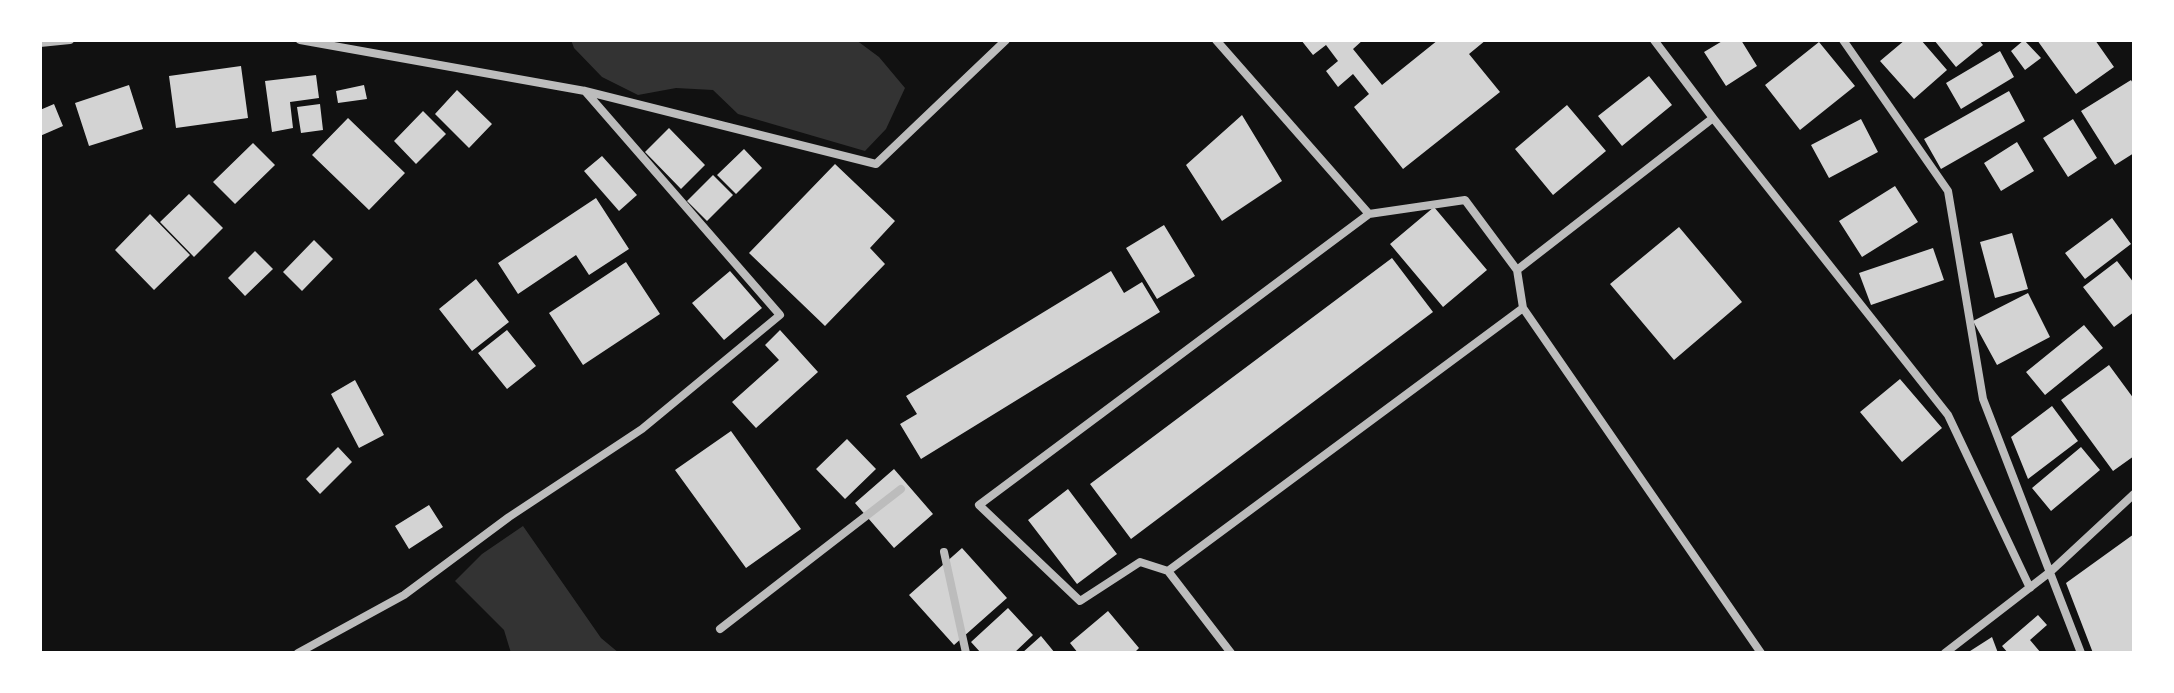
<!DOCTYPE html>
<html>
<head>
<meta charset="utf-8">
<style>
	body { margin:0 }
	#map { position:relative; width:2174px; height:693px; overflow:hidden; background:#111; font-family:"Golos Text",sans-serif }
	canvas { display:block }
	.frame { position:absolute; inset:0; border:42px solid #fff; pointer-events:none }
</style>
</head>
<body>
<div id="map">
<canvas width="2174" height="693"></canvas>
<div class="frame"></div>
</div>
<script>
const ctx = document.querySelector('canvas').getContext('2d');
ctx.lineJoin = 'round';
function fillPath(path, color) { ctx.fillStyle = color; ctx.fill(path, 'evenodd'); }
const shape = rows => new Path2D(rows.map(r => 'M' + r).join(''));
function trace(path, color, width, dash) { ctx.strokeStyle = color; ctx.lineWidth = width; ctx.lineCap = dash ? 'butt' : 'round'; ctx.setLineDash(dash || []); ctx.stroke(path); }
fillPath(shape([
	[571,40,856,40,879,57,905,88,886,129,865,151,738,114,713,90,676,88,638,95,602,77,574,48],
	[523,526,601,638,619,653,511,653,504,630,455,581,482,554]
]), '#333');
fillPath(shape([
	[1301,40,1363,40,1353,49,1382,85,1438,40,1486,40,1469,54,1500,92,1403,169,1354,107,1369,94,1353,74,1338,87,1326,71,1338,61,1326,45,1313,55],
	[1724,40,1741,40,1757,66,1726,86,1704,52],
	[1905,40,1921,40,1947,70,1914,99,1880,61],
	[1934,40,1979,40,1983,45,1956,67],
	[2024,40,2041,58,2025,70,2011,51],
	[2037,40,2095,40,2114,67,2076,94],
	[1819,42,1855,86,1800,130,1765,85],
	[2000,51,2014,77,1961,109,1946,83],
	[241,66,248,118,176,128,169,76],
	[316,75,319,98,290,102,293,128,272,132,265,81],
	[1649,76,1672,105,1622,146,1598,116],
	[2131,80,2134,85,2134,153,2115,165,2081,111],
	[129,85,143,129,89,146,75,103],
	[364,85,367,99,338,103,336,91],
	[457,90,492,124,469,148,435,114],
	[2009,91,2025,121,1941,169,1924,139],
	[54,104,63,126,40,136,40,110],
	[320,104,323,130,301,133,297,107],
	[1567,105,1606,151,1553,195,1515,149],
	[423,111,446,134,416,164,394,141],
	[1242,115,1282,181,1222,221,1186,165],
	[348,118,405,173,369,210,312,155],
	[1861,119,1878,152,1829,178,1811,145],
	[2073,119,2097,158,2068,177,2043,138],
	[669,128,705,165,681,189,645,152],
	[2017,142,2034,171,2001,191,1984,163],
	[253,143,275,165,235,204,213,182],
	[744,149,762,168,736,194,717,175],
	[602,156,637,195,619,211,584,171],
	[835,164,895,221,870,248,885,264,825,326,749,253],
	[713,175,733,195,707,221,687,201],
	[1895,186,1918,222,1862,257,1839,221],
	[189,194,223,228,194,257,160,222],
	[596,198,629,249,589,275,576,255,518,294,498,263],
	[1434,207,1487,270,1443,307,1390,244],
	[150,214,190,255,154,290,115,250],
	[2112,218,2131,244,2085,279,2065,253],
	[1164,225,1195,276,1157,299,1126,248],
	[1679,227,1742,302,1674,360,1610,284],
	[2012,233,2028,289,1995,298,1980,242],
	[314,240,333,259,302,291,283,272],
	[1933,248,1944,280,1871,305,1859,273],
	[255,251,273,269,245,296,228,278],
	[1392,258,1433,312,1131,539,1090,484],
	[2117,261,2134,283,2134,312,2114,327,2083,287],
	[626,262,660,314,583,365,549,313],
	[730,271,762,308,724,340,692,303],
	[1111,271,1124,293,1142,282,1160,312,921,459,900,424,917,414,906,396],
	[476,279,509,322,472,351,439,309],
	[2028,293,2050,337,1997,365,1973,321],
	[2084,325,2103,348,2045,395,2026,372],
	[507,330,536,366,507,389,478,353],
	[780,330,818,372,756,428,732,402,779,360,765,345],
	[2109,365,2134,399,2134,456,2113,471,2061,400],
	[1900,379,1942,428,1902,462,1860,412],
	[355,380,384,435,359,448,331,394],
	[2052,406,2078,441,2028,479,2011,437],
	[731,431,801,529,746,568,675,470],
	[847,439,876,469,845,499,816,469],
	[338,447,352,462,320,494,306,479],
	[2081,447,2100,470,2051,511,2032,488],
	[894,469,933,514,894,548,855,503],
	[1068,489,1117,554,1077,584,1028,520],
	[429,505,443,527,409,549,395,526],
	[2134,534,2134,653,2093,653,2066,583],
	[962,548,1007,598,954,645,909,595],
	[1008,608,1033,635,1014,653,981,653,971,642],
	[1108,611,1139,648,1134,653,1078,653,1070,643],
	[2038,615,2047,625,2030,640,2041,653,2008,653,2002,646],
	[1041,636,1055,653,1022,653],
	[1992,637,1998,653,1967,653]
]), '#d3d3d3');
trace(shape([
	[300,40,585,91,876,164,1006,40],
	[1216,40,1369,214,979,505,1080,601,1140,562,1168,571,1523,308],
	[1843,40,1948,191,1983,399,2081,653],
	[40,43,70,40],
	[1713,118,1948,415,2030,588],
	[1369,214,1465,200,1517,270,1713,118,1654,40],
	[1517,270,1523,308,1761,653],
	[944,552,966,653],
	[1168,571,1231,653],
	[720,629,901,489],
	[298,653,404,595,509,517,642,429,780,315,585,91],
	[1945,653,2050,572,2134,494]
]), '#bcbcbc', 8);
</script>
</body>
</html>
